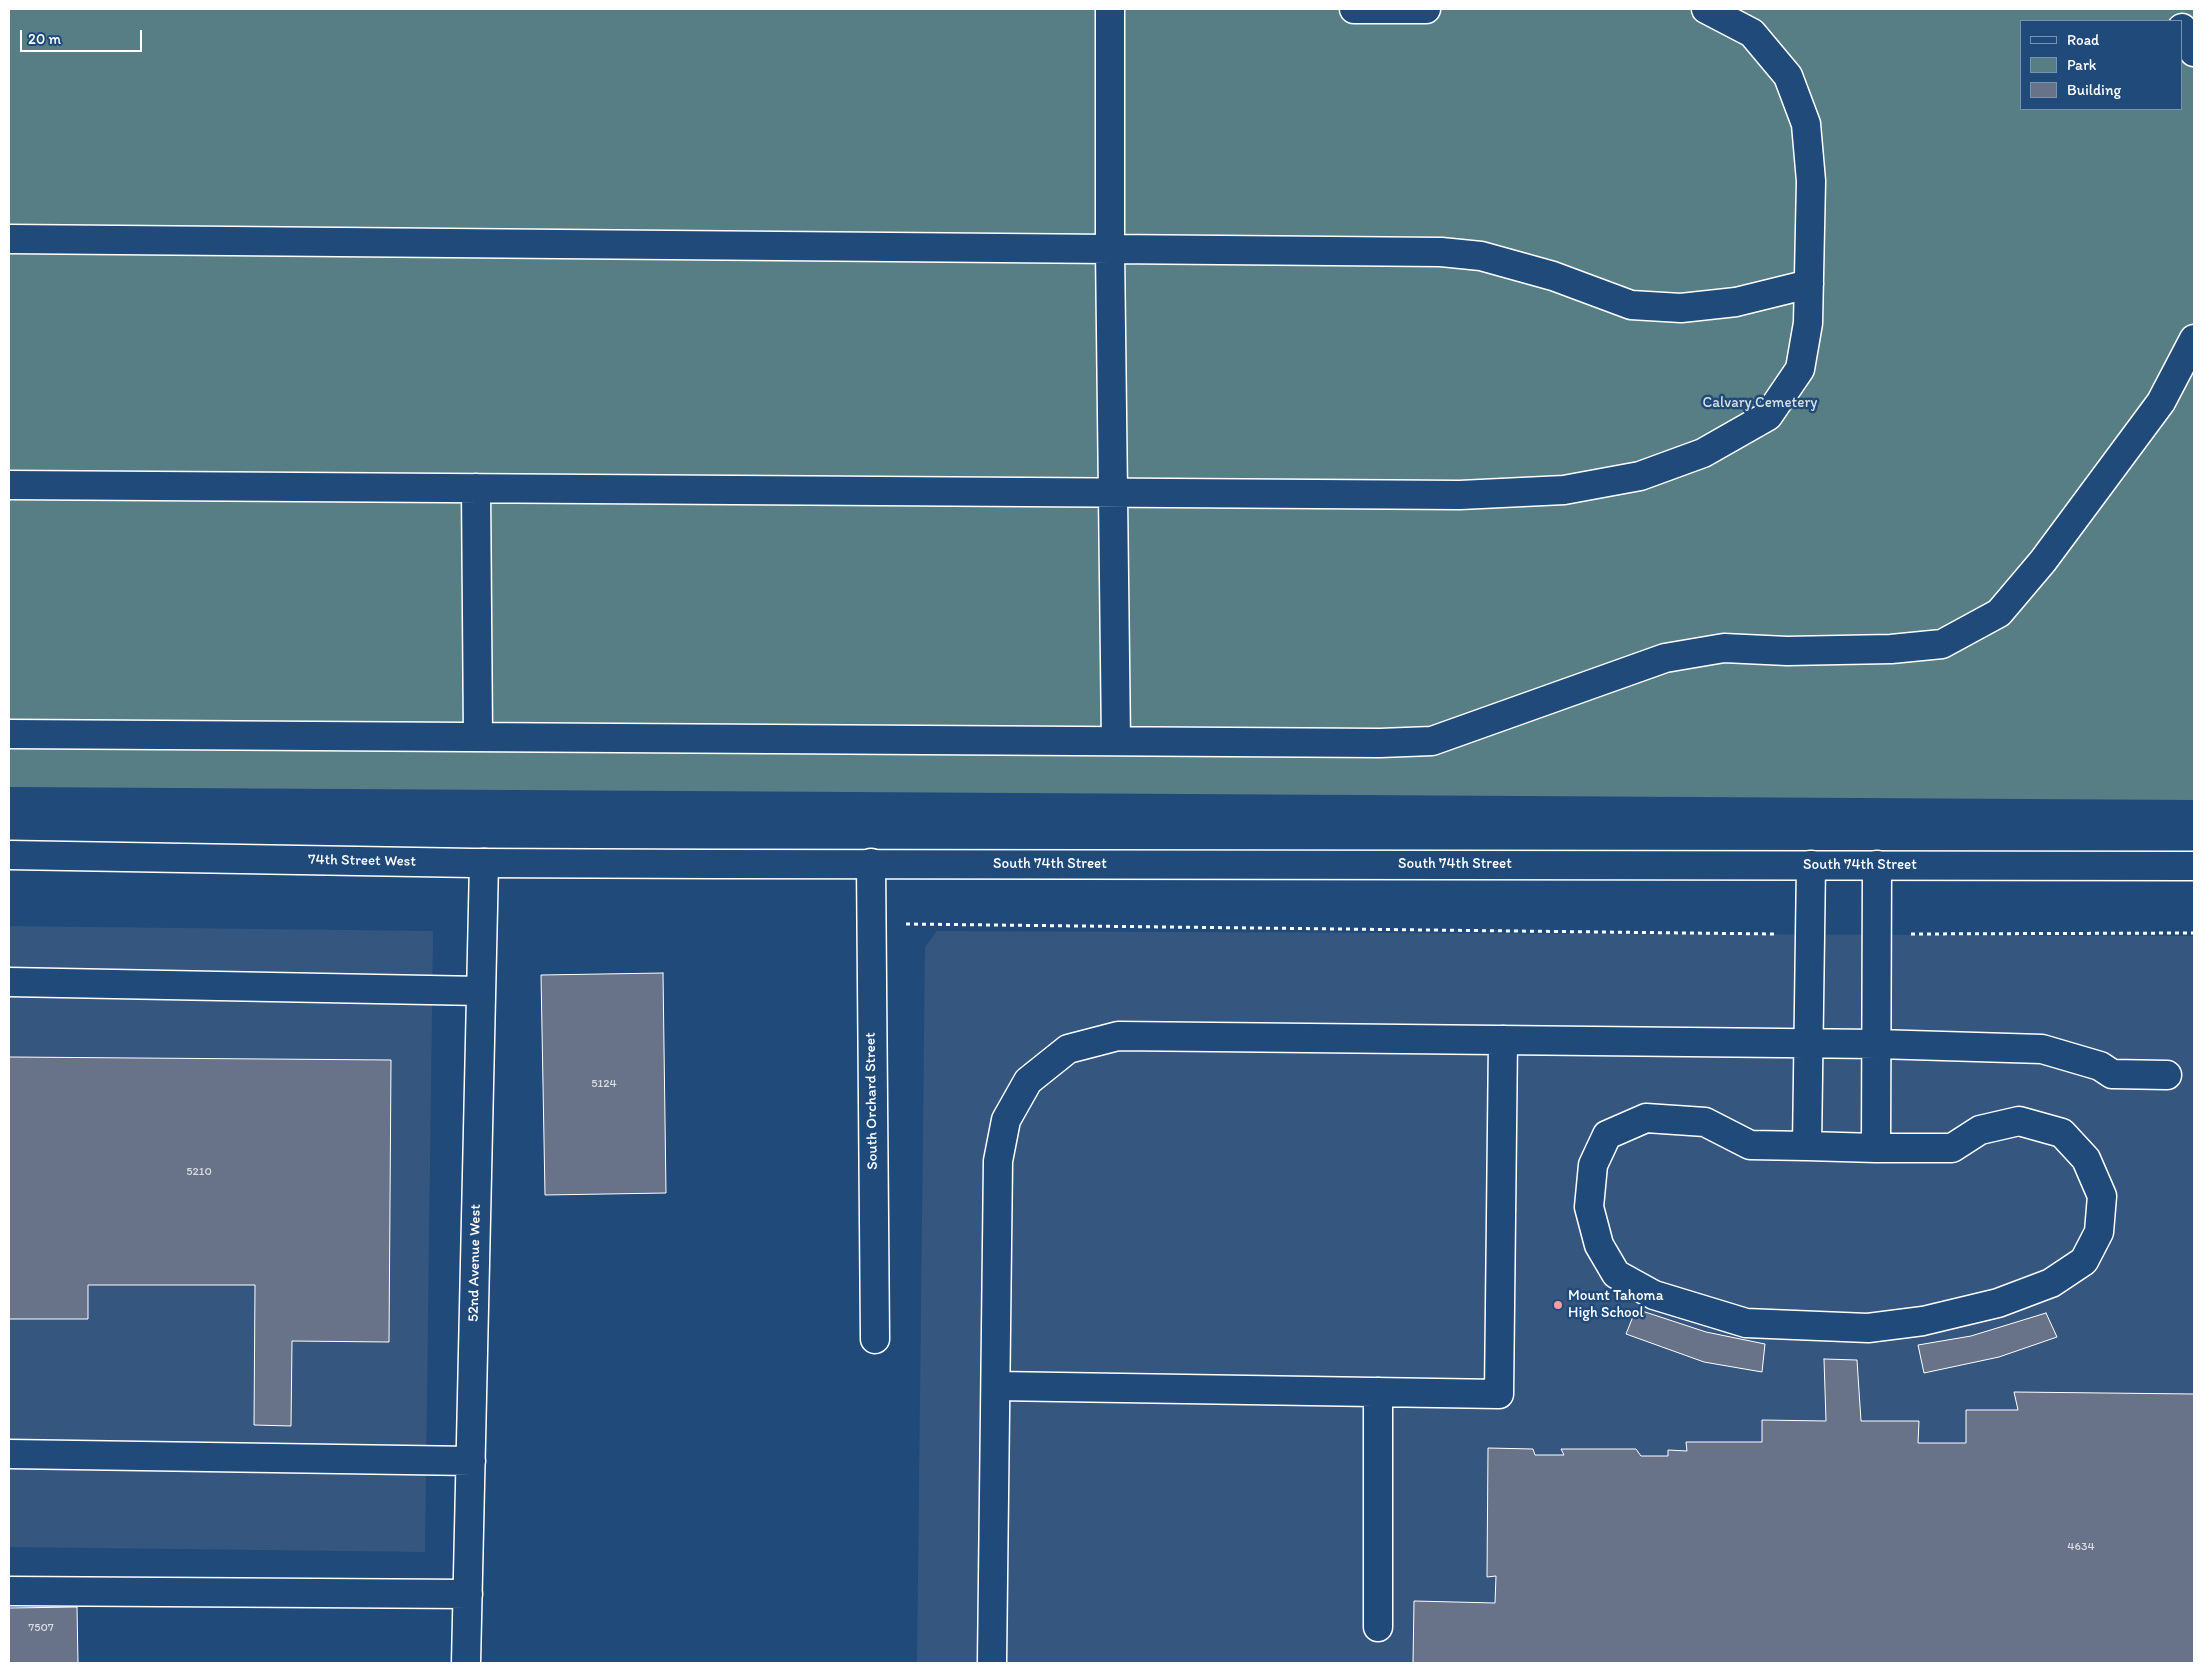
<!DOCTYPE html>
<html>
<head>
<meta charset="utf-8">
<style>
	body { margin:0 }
	#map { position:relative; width:2203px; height:1672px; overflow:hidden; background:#1f4a7a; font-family:Itim,sans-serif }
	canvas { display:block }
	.frame { position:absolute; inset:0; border:10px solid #fff; pointer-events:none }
	.legend { position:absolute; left:2020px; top:20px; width:162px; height:90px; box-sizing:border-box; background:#1f4a7a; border:1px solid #7992af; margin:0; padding:6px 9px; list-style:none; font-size:15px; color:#fff }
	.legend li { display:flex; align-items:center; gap:10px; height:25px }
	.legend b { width:25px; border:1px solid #7992af }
	.scale { position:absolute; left:20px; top:30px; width:122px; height:22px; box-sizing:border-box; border:2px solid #fff; border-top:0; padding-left:6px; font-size:15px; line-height:18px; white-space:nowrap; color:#fff; -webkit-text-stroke:4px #1f4a7a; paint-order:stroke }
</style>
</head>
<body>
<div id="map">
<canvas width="2203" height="1672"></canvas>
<div class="frame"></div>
<ul class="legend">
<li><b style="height:6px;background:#1f4a7a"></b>Road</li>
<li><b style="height:14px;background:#577e84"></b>Park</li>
<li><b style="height:14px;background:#687288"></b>Building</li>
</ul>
<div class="scale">20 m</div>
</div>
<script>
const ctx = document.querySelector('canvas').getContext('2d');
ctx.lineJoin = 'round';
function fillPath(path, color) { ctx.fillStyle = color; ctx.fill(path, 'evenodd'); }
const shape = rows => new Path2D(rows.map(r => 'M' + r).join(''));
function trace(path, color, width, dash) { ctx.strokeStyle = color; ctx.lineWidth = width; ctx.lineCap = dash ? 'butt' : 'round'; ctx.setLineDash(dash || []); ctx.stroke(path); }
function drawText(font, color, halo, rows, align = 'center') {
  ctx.font = font + ' Itim,sans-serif'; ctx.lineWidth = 5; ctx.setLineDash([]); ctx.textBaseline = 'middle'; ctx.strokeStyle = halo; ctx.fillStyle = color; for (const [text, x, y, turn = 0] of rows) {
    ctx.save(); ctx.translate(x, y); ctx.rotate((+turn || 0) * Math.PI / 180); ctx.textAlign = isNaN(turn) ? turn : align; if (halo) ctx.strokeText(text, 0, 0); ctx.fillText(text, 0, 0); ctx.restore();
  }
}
fillPath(shape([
	[9,926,433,931,425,1552,9,1547],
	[937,931,2194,936,2194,1663,917,1663,925,947]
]), '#35567e');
fillPath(shape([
	[9,9,2194,9,2194,800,9,787],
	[2022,21,2182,21,2182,109,2022,109]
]), '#577e84');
const building = shape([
	[663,973,666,1193,545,1195,541,975,663,973],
	[9,1057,391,1060,389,1342,292,1341,291,1426,254,1425,255,1285,88,1285,88,1319,9,1319,9,1057],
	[1636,1309,1706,1332,1765,1344,1762,1372,1704,1362,1626,1334,1636,1309],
	[2046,1313,2057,1337,1999,1357,1924,1373,1918,1345,1971,1336,2046,1313],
	[1824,1359,1857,1360,1861,1421,1919,1421,1918,1443,1966,1443,1966,1410,2018,1410,2014,1392,2194,1394,2194,1663,1413,1663,1414,1601,1495,1603,1496,1576,1487,1577,1488,1448,1533,1449,1535,1455,1564,1455,1561,1449,1636,1449,1641,1456,1668,1456,1668,1450,1687,1451,1686,1442,1762,1442,1762,1420,1826,1421,1824,1359],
	[77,1607,78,1663,9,1663,9,1608,77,1607]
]);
fillPath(building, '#687288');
trace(building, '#fff', 1);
const minor = shape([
	[1110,9,1110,249,1116,741],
	[1354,9,1426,9],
	[2182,28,2194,52],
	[9,239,1441,252,1481,256,1553,276,1631,305,1681,308,1736,302,1809,284],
	[9,485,1460,495,1564,490,1640,476,1703,453,1768,416,1800,369,1808,323,1811,181,1806,124,1788,76,1752,33,1706,9],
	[476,488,478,737],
	[9,734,1380,743,1432,741,1665,658,1724,648,1787,651,1891,649,1942,644,1999,613,2043,561,2161,402,2194,339],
	[871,863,875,1339],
	[1811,865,1807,1146,1750,1145,1705,1122,1646,1118,1607,1135,1593,1165,1589,1207,1599,1245,1616,1274,1654,1295,1746,1323,1868,1328,1923,1321,1998,1303,2051,1283,2084,1261,2099,1232,2102,1196,2086,1159,2062,1133,2019,1121,1980,1130,1952,1148,1876,1148,1877,865],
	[9,982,481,991],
	[1807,1146,1876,1148],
	[996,1386,1499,1394,1503,1040],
	[1378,1392,1378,1627],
	[9,1454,471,1461],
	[9,1591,468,1594],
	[466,1663,484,863],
	[992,1663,998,1161,1006,1120,1028,1081,1068,1049,1118,1036,1877,1044,2042,1049,2100,1066,2112,1074,2167,1075]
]);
const major = shape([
	[9,855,473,863,715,864,2194,866]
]);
trace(minor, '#fff', 31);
trace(major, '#fff', 31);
trace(shape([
	[906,924,1775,934],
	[1911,934,2194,933]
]), '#fff', 3, [4, 4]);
trace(minor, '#1f4a7a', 28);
trace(major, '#1f4a7a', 28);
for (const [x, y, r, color] of [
	[1558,1305,5,"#ff9aa2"]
]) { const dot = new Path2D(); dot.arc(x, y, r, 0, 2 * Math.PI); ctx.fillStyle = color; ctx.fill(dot); trace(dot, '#1f4a7a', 2); }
drawText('12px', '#d9dce1', null, [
	["5124",604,1084],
	["5210",199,1172],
	["4634",2081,1547],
	["7507",41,1628]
]);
drawText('15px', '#d5dfe0', '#1f4a7a', [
	["Calvary Cemetery",1760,403]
]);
drawText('15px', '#fff', '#1f4a7a', [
	["74th Street West",362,861,1],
	["South 74th Street",1050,864],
	["South 74th Street",1455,864],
	["South 74th Street",1860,865],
	["South Orchard Street",872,1101,-91],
	["52nd Avenue West",475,1263,-89]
]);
drawText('15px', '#fff', '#1f4a7a', [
	["Mount Tahoma",1568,1296],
	["High School",1568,1313]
], 'left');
</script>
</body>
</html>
